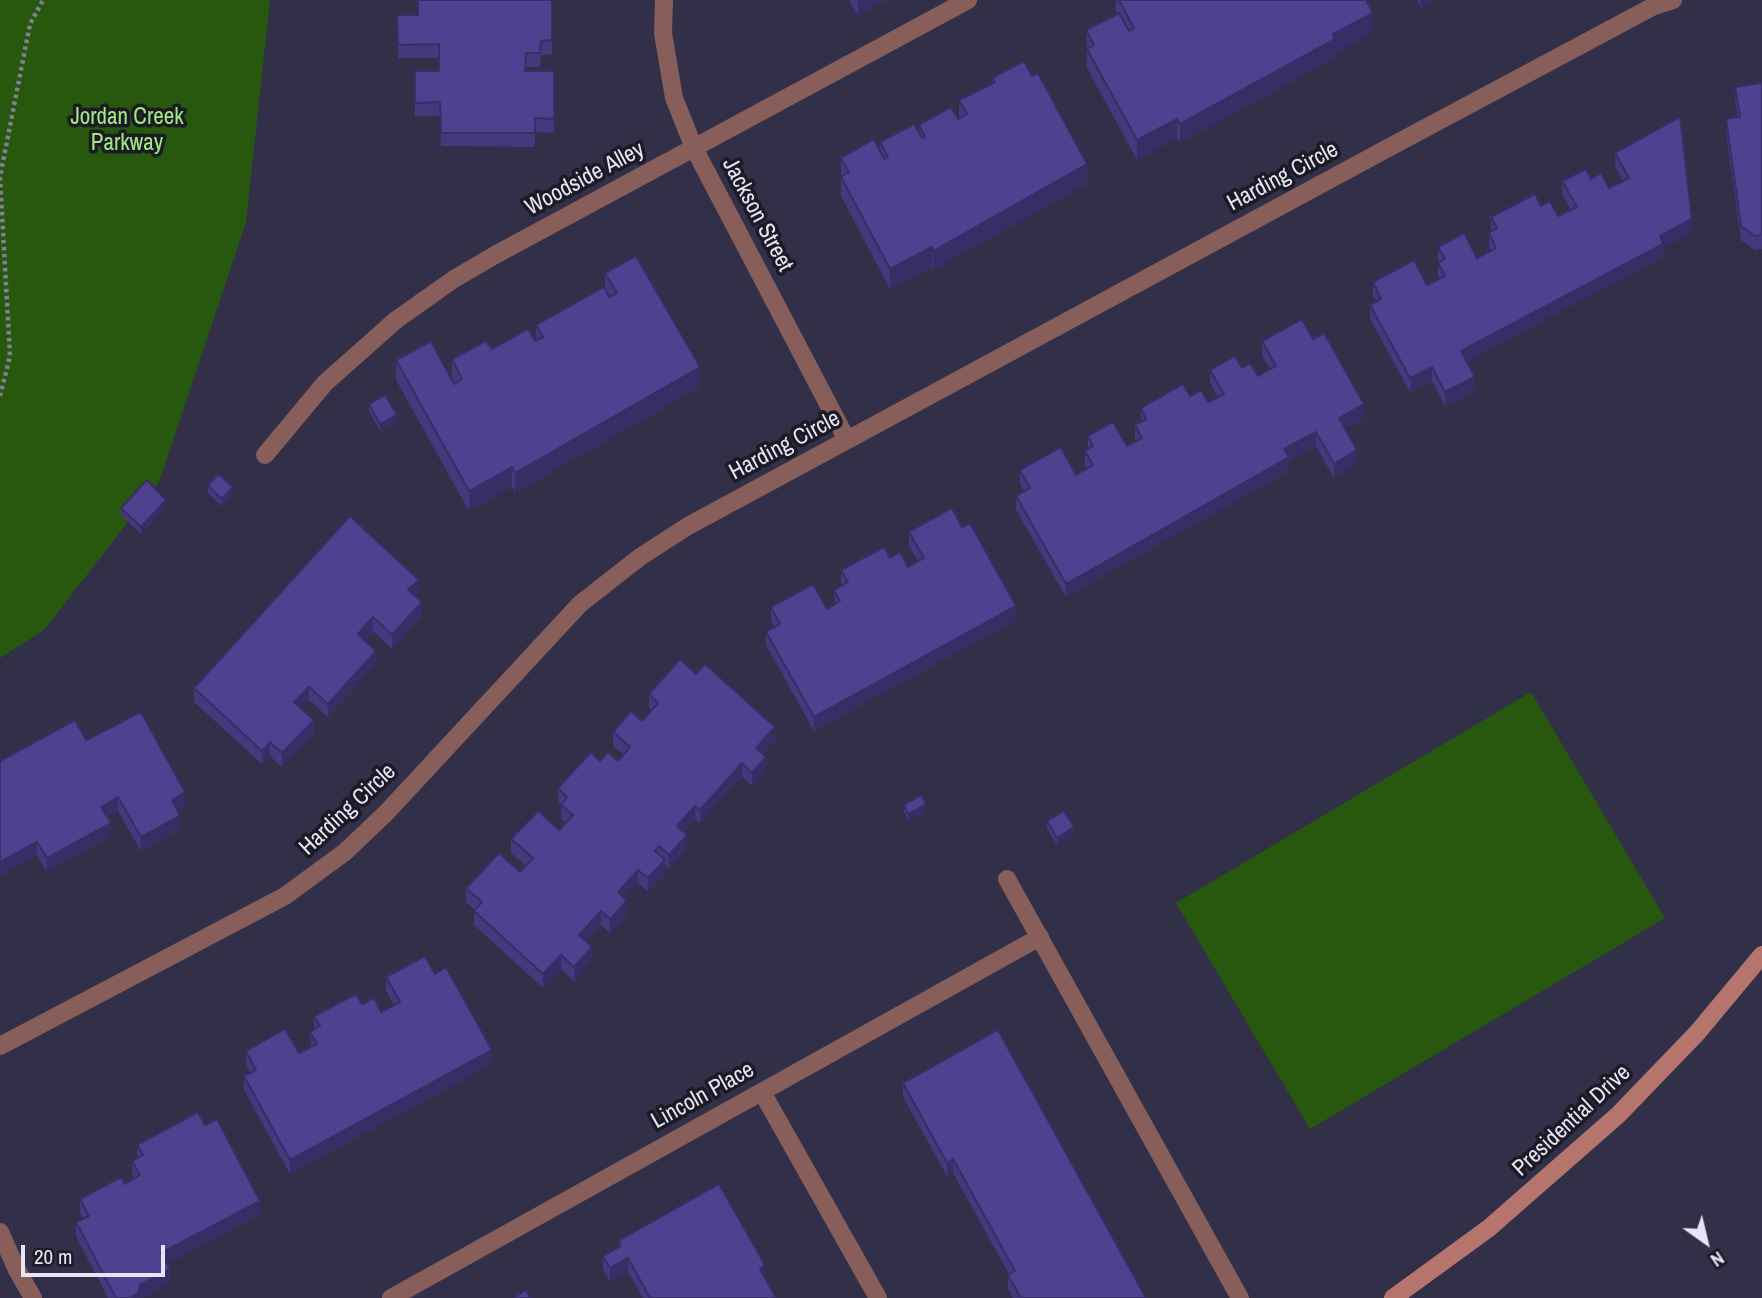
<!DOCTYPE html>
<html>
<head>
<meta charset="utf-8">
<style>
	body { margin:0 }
	#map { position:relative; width:1762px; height:1298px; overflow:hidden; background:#323049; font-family:"Archivo Narrow",sans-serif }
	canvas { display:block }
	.north { position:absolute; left:1671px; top:1207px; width:70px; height:70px; -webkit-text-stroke:5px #1b1a25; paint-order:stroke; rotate:146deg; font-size:19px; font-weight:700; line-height:28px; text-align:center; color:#e6e5f5 }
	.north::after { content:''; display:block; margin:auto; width:24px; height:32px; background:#e6e5f5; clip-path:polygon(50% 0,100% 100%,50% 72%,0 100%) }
	.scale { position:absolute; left:21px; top:1245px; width:144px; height:32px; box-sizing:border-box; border:4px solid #e6e5f5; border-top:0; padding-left:9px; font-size:21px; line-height:24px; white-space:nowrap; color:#e6e5f5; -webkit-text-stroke:5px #1b1a25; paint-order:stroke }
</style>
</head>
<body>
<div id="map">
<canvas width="1762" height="1298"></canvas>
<div class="north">N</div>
<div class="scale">20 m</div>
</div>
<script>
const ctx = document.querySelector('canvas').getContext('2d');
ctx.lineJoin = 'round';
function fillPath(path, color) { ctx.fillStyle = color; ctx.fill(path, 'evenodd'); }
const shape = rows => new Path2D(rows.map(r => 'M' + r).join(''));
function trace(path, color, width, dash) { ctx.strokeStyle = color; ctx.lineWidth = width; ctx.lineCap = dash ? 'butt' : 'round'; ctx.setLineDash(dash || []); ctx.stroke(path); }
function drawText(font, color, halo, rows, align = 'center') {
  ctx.font = font + ' "Archivo Narrow",sans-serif'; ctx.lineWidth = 7; ctx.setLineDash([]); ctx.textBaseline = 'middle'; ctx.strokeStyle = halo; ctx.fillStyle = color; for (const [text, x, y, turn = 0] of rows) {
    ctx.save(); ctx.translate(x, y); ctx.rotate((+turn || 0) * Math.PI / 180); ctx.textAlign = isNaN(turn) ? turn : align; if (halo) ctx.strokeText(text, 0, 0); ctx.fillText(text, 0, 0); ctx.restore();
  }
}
fillPath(shape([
	[0,0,270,0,246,222,159,482,44,630,0,658],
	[1531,692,1665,918,1310,1129,1176,903]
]), '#28580d');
trace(shape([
	[0,396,10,356,0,177,30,24,43,0]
]), '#818095', 4.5, [3.5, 3.5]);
trace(shape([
	[762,1092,878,1298]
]), '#875e59', 18);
trace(shape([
	[664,0,663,33,674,98,694,148,847,440],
	[265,455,325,383,396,320,454,279,495,255,968,0],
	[1007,879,1240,1298],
	[0,1046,285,896,345,852,386,813,580,604,640,557,688,526,1388,148,1652,7,1673,0],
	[0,1232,17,1270,33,1298],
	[391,1298,1040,937]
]), '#875e59', 18);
trace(shape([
	[1393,1298,1489,1228,1618,1115,1697,1033,1762,955]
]), '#b5746c', 18);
fillPath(shape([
	[552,0,552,54,541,55,540,67,526,67,526,71,554,71,554,133,535,132,535,147,441,146,440,116,415,116,415,85,439,71,439,58,398,58,397,15,418,15],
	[849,0,887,0,858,16],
	[1116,0,1366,0,1373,32,1335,53,1335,58,1180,143,1177,138,1137,160,1087,68,1086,30,1116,14],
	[1417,0,1434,0,1421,8],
	[992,78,1087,184,933,270,932,267,890,289,841,196,841,158,880,152,880,142,919,133,919,125,959,119,959,100,992,83],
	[1762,83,1762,249,1755,250,1741,240,1726,133,1726,119,1738,118,1735,101,1735,87],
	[1615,153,1692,233,1663,248,1663,257,1467,361,1475,391,1445,406,1432,381,1410,392,1370,319,1370,305,1376,302,1373,296,1373,282,1427,285,1439,279,1438,277,1438,263,1439,263,1438,261,1438,247,1477,258,1491,251,1489,247,1489,233,1491,232,1491,217,1541,206,1558,216,1571,210,1562,195,1562,181,1591,179,1609,188,1623,181,1615,166],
	[605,273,700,387,515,493,512,487,469,511,396,380,396,360,452,379,452,359,492,349,536,341,536,325,605,289],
	[1313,339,1364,418,1345,429,1357,464,1334,478,1316,446,1289,460,1289,471,1066,597,1016,510,1016,496,1024,491,1020,484,1020,470,1076,475,1087,469,1085,465,1085,451,1088,450,1088,436,1127,446,1136,441,1135,439,1135,425,1141,422,1141,408,1190,396,1208,402,1218,397,1210,383,1210,370,1242,368,1258,376,1270,369,1262,355,1262,341],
	[369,404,397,422,380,431,369,411],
	[208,486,233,494,222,506,208,493],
	[166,507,141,534,121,515,121,508],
	[909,532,1016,620,814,731,766,645,766,632,774,627,771,620,771,607,827,609,835,604,834,590,842,586,841,584,841,570,890,558,908,567,918,561,909,546],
	[419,593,416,596,422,616,392,649,373,631,365,640,376,664,328,717,309,700,301,708,314,734,282,767,270,756,262,764,194,702,194,688],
	[696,674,775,741,763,754,766,771,752,786,742,776,700,823,695,819,684,832,687,849,669,869,665,865,665,874,648,892,638,883,624,898,627,915,610,933,601,925,586,941,592,961,574,981,561,969,543,988,474,925,474,911,475,910,466,902,466,888,520,872,526,866,511,853,511,839,559,830,566,823,561,819,561,805,558,801,558,788,600,761,618,761,624,755,613,746,613,732,642,721,652,710,649,707,649,694],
	[86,740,185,806,177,810,180,829,141,851,118,811,107,817,111,837,47,872,37,855,0,876],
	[904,805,926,812,908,821,904,812],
	[1047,821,1074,834,1057,845,1047,828],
	[435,974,492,1064,290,1174,244,1090,244,1076,250,1073,246,1065,246,1051,299,1053,311,1047,310,1032,314,1029,314,1016,362,1004,381,1012,394,1005,386,991,386,977],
	[903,1083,1146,1298,1013,1298,1008,1289,1008,1275,1009,1274,953,1173,947,1176,903,1097],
	[205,1125,260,1214,167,1264,170,1283,142,1298,108,1298,76,1236,76,1222,83,1219,80,1213,80,1199,125,1184,134,1179,132,1175,132,1161,137,1159,137,1145],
	[618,1241,765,1277,776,1298,643,1298,628,1272,610,1282,603,1270,603,1256,618,1247]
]), '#43397c');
fillPath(shape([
	[858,0,887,0,858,16],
	[1421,0,1434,0,1421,8],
	[1373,13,1373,32,1335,53,1335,58,1180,143,1180,124,1333,34],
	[1177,119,1177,138,1137,160,1137,140],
	[1087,164,1087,184,933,270,933,251],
	[1692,219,1692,233,1663,248,1663,257,1461,365,1461,351,1660,236],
	[932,247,932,267,890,289,890,269],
	[700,367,700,387,515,493,515,473],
	[1432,367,1432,381,1410,392,1410,378],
	[1475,377,1475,391,1445,406,1445,392],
	[1364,404,1364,418,1339,432,1339,418],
	[397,415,397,422,380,431,380,424],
	[1316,432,1316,446,1289,460,1289,471,1066,597,1066,584,1284,449],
	[1357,450,1357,464,1334,478,1334,464],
	[512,467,512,487,469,511,469,491],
	[233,487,233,494,222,506,222,499],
	[166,500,166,507,141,534,141,527],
	[419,580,419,593,408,603,408,590],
	[422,602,422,616,392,649,392,635],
	[1016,606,1016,620,814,731,814,717],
	[373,617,373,631,358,648,358,634],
	[376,651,376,664,328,717,328,704],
	[309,687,309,700,294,716,294,702],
	[314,720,314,734,282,767,282,753],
	[775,727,775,741,756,762,756,748],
	[270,742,270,756,262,764,262,751],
	[766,757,766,771,752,786,752,773],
	[742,763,742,776,700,823,700,810],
	[185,792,185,806,172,814,172,800],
	[118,797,118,811,101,820,101,807],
	[926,804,926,812,908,821,908,814],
	[695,806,695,819,677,839,677,826],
	[180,816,180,829,141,851,141,837],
	[111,823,111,837,47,872,47,858],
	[1074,827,1074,834,1057,845,1057,838],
	[687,835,687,849,669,869,669,855],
	[37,842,37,855,0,876,0,862],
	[665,860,665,874,648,892,648,878],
	[638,870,638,883,618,906,618,892],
	[627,901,627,915,610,933,610,919],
	[601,911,601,925,579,948,579,935],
	[592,947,592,961,574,981,574,967],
	[561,955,561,969,543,988,543,974],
	[492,1050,492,1064,290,1174,290,1160],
	[953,1159,953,1173,947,1176,947,1163],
	[260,1201,260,1214,161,1267,161,1253],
	[628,1258,628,1272,610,1282,610,1268],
	[765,1265,765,1279,760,1269],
	[170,1269,170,1283,142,1298,130,1298,140,1285]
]), '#372e65');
const building = shape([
	[418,0,552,0,552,40,541,41,540,53,526,53,525,71,554,71,554,119,535,118,535,133,441,133,440,102,415,103,415,71,439,71,439,44,398,45,397,15,418,15,418,0],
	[1119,0,1366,0,1373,13,1333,34,1335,39,1180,124,1177,119,1137,140,1087,49,1094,45,1086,30,1119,13,1129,31,1134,28,1119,0],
	[1024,61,1032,76,1038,73,1087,164,933,251,932,247,890,269,841,177,849,172,841,158,874,139,884,159,888,157,880,142,914,124,922,138,925,137,919,125,951,107,958,119,967,114,959,100,995,82,992,78,1024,61],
	[1762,83,1762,235,1755,236,1741,226,1726,119,1740,117,1735,87,1762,83],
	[1680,117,1692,219,1660,236,1663,244,1461,351,1475,377,1445,392,1432,367,1410,378,1370,305,1381,299,1373,282,1414,260,1427,285,1445,276,1438,263,1445,259,1438,247,1464,233,1477,258,1496,248,1489,233,1497,228,1491,217,1535,194,1541,206,1550,201,1558,216,1577,207,1562,181,1586,169,1591,179,1601,173,1609,188,1629,178,1615,153,1680,117],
	[636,256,700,367,515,473,512,467,469,491,396,360,431,341,454,384,462,379,452,359,486,341,492,349,528,329,535,341,543,337,536,325,604,287,609,297,617,293,605,273,636,256],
	[1302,319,1313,339,1324,333,1364,404,1339,418,1357,450,1334,464,1316,432,1284,449,1289,457,1066,584,1016,496,1030,488,1020,470,1061,447,1076,475,1093,465,1085,451,1093,446,1088,436,1113,422,1127,446,1142,438,1135,425,1146,419,1141,408,1183,384,1190,396,1201,390,1208,402,1224,394,1210,370,1235,356,1242,368,1250,363,1258,376,1276,366,1262,341,1302,319],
	[385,395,397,415,380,424,369,404,385,395],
	[218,474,233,487,222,499,208,486,218,474],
	[147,480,166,500,141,527,121,508,147,480],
	[952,508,962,527,970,523,1016,606,814,717,766,632,780,624,771,607,813,584,827,609,840,601,834,590,848,582,841,570,884,547,890,558,900,552,908,567,924,558,909,532,952,508],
	[350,516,419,580,408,590,422,602,392,635,373,617,358,634,376,651,328,704,309,687,294,702,314,720,282,753,270,742,262,751,194,688,350,516],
	[680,659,696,674,705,664,775,727,756,748,766,757,752,773,742,763,700,810,695,806,677,826,687,835,669,855,659,846,655,851,665,860,648,878,638,870,618,892,627,901,610,919,601,911,579,935,592,947,574,967,561,955,543,974,474,911,482,902,466,888,499,853,520,872,533,858,511,839,538,811,559,830,573,815,561,805,567,797,558,788,591,752,600,761,608,752,618,761,630,747,613,732,631,711,642,721,658,703,649,694,680,659],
	[141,712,185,792,172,800,180,816,141,837,118,797,101,807,111,823,47,858,37,842,0,862,0,761,75,720,86,740,141,712],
	[921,795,926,804,908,814,904,805,921,795],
	[1064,811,1074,827,1057,838,1047,821,1064,811],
	[425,956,435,974,446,967,492,1050,290,1160,244,1076,256,1070,246,1051,285,1029,299,1053,317,1044,310,1032,320,1026,314,1016,356,994,362,1004,374,998,381,1012,400,1002,386,977,425,956],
	[998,1030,1146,1298,1021,1298,1008,1275,1015,1271,953,1159,947,1163,903,1083,998,1030],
	[198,1112,205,1125,217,1119,260,1201,161,1253,170,1269,140,1285,138,1293,130,1298,116,1298,76,1222,89,1216,80,1199,121,1177,125,1184,140,1175,132,1161,143,1155,137,1145,198,1112],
	[719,1184,765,1265,760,1269,776,1298,650,1298,628,1258,610,1268,603,1256,621,1246,618,1241,719,1184],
	[526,1290,531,1298,513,1298,526,1290]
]);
fillPath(building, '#4e4290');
trace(building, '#372e65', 2);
drawText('23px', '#a0e982', '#1b1a25', [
	["Jordan Creek",127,118],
	["Parkway",127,144]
]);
drawText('23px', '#e6e5f5', '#1b1a25', [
	["Harding Circle",1283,177,-28],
	["Woodside Alley",585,179,-28],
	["Jackson Street",757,215,62],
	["Harding Circle",785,446,-28],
	["Harding Circle",348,810,-43],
	["Lincoln Place",703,1096,-29],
	["Presidential Drive",1572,1121,-43]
]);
</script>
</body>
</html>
